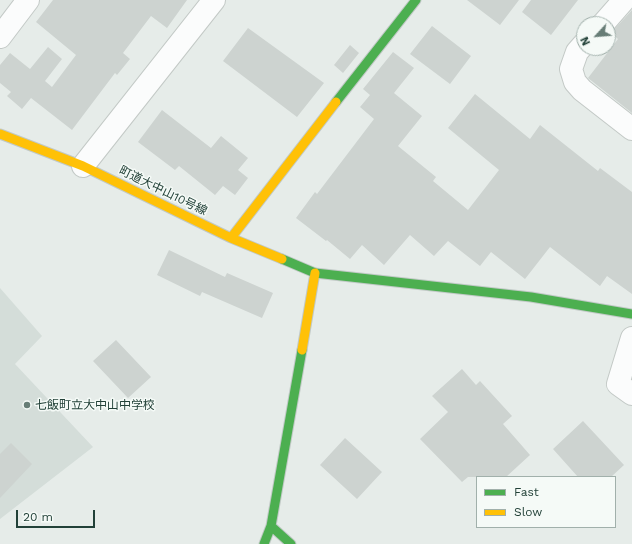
<!DOCTYPE html>
<html>
<head>
<meta charset="utf-8">
<style>
	body { margin:0 }
	#map { position:relative; width:632px; height:544px; overflow:hidden; background:#e6ece9; font-family:"Work Sans",sans-serif }
	canvas { display:block }
	.legend { position:absolute; left:476px; top:476px; width:140px; height:52px; box-sizing:border-box; background:#f5faf7; border:1px solid #a1b0ab; margin:0; padding:5px 7px; list-style:none; font-size:12px; color:#224138 }
	.legend li { display:flex; align-items:center; gap:8px; height:20px }
	.legend b { width:20px; border:1px solid #a1b0ab }
	.north { position:absolute; left:576px; top:16px; width:40px; height:40px; box-sizing:border-box; background:#f5faf7; border:1px solid #a1b0ab; border-radius:50%; rotate:244deg; font-size:11px; font-weight:700; line-height:16px; text-align:center; color:#224138 }
	.north::after { content:''; display:block; margin:auto; width:14px; height:18px; background:#677d76; clip-path:polygon(50% 0,100% 100%,50% 72%,0 100%) }
	.scale { position:absolute; left:16px; top:510px; width:79px; height:18px; box-sizing:border-box; border:2px solid #224138; border-top:0; padding-left:5px; font-size:12px; line-height:14px; white-space:nowrap; color:#224138; -webkit-text-stroke:3px #f5faf7; paint-order:stroke }
</style>
</head>
<body>
<div id="map">
<canvas width="632" height="544"></canvas>
<ul class="legend">
<li><b style="height:5px;background:#4caf50"></b>Fast</li>
<li><b style="height:5px;background:#ffc107"></b>Slow</li>
</ul>
<div class="north">N</div>
<div class="scale">20 m</div>
</div>
<script>
const ctx = document.querySelector('canvas').getContext('2d');
ctx.lineJoin = 'round';
function fillPath(path, color) { ctx.fillStyle = color; ctx.fill(path, 'evenodd'); }
const shape = rows => new Path2D(rows.map(r => 'M' + r).join(''));
function trace(path, color, width, dash) { ctx.strokeStyle = color; ctx.lineWidth = width; ctx.lineCap = dash ? 'butt' : 'round'; ctx.setLineDash(dash || []); ctx.stroke(path); }
function drawText(font, color, halo, rows, align = 'center') {
  ctx.font = font + ' "Work Sans","Noto Sans JP",sans-serif'; ctx.lineWidth = 3; ctx.setLineDash([]); ctx.textBaseline = 'middle'; ctx.strokeStyle = halo; ctx.fillStyle = color; for (const [text, x, y, turn = 0] of rows) {
    ctx.save(); ctx.translate(x, y); ctx.rotate((+turn || 0) * Math.PI / 180); ctx.textAlign = isNaN(turn) ? turn : align; if (halo) ctx.strokeText(text, 0, 0); ctx.fillText(text, 0, 0); ctx.restore();
  }
}
fillPath(shape([
	[0,288,42,336,15,364,93,447,0,519]
]), '#d4ddd9');
fillPath(shape([
	[53,0,187,0,167,28,151,16,123,53,130,59,117,75,115,73,72,130,31,98,22,109,7,96,11,92,0,83,0,65,10,53,30,69,48,47,62,59,45,81,52,87,76,55,36,22],
	[467,0,519,0,500,25],
	[531,0,578,0,551,35,522,12],
	[632,10,632,113,588,78,618,39,611,33],
	[432,26,471,56,450,84,410,54],
	[248,28,324,83,297,117,223,61],
	[350,45,359,53,343,73,334,65],
	[393,52,414,68,394,93,422,116,398,146,436,177,433,181,468,210,499,170,448,128,475,94,530,139,540,125,598,171,600,168,632,192,632,294,607,276,600,286,550,247,525,279,491,252,480,266,448,241,434,256,410,235,384,265,362,245,350,259,327,240,326,241,296,218,315,192,317,194,374,119,360,107,370,95,363,89],
	[162,110,211,148,221,136,248,158,238,170,248,178,235,195,223,186,215,195,179,166,175,170,138,142],
	[169,250,225,277,227,273,273,293,262,318,202,292,200,296,157,275],
	[116,340,151,377,128,398,93,361],
	[462,369,476,385,480,381,512,416,503,424,530,455,506,477,468,477,462,482,420,439,448,412,432,396],
	[583,421,624,465,611,477,578,477,553,449],
	[345,438,382,472,357,499,320,465],
	[11,443,32,464,0,498,0,454]
]), '#cdd3d0');
const street = shape([
	[603,24,624,0],
	[0,37,28,0],
	[584,44,577,52,571,69,575,82,582,90,632,129],
	[83,166,214,0],
	[632,338,618,384,632,394]
]);
const fast = shape([
	[336,102,416,0],
	[282,259,315,273,531,297,632,314],
	[271,526,291,544],
	[264,544,271,526,302,350]
]);
const slow = shape([
	[0,134,83,166,231,238,282,259],
	[231,238,336,102],
	[302,350,315,273]
]);
trace(street, '#c3c9c6', 24);
trace(fast, '#c1c9c6', 11);
trace(slow, '#c1c9c6', 11);
trace(street, '#fbfcfc', 22);
trace(fast, '#4caf50', 9);
trace(slow, '#ffc107', 9);
for (const [x, y, r, color] of [
	[27,405,4,"#677d76"]
]) { const dot = new Path2D(); dot.arc(x, y, r, 0, 2 * Math.PI); ctx.fillStyle = color; ctx.fill(dot); trace(dot, '#f5faf7', 1.5); }
drawText('12px', '#224138', '#f5faf7', [
	["町道大中山10号線",163,191,26]
]);
drawText('12px', '#224138', '#f5faf7', [
	["七飯町立大中山中学校",35,405]
], 'left');
</script>
</body>
</html>
